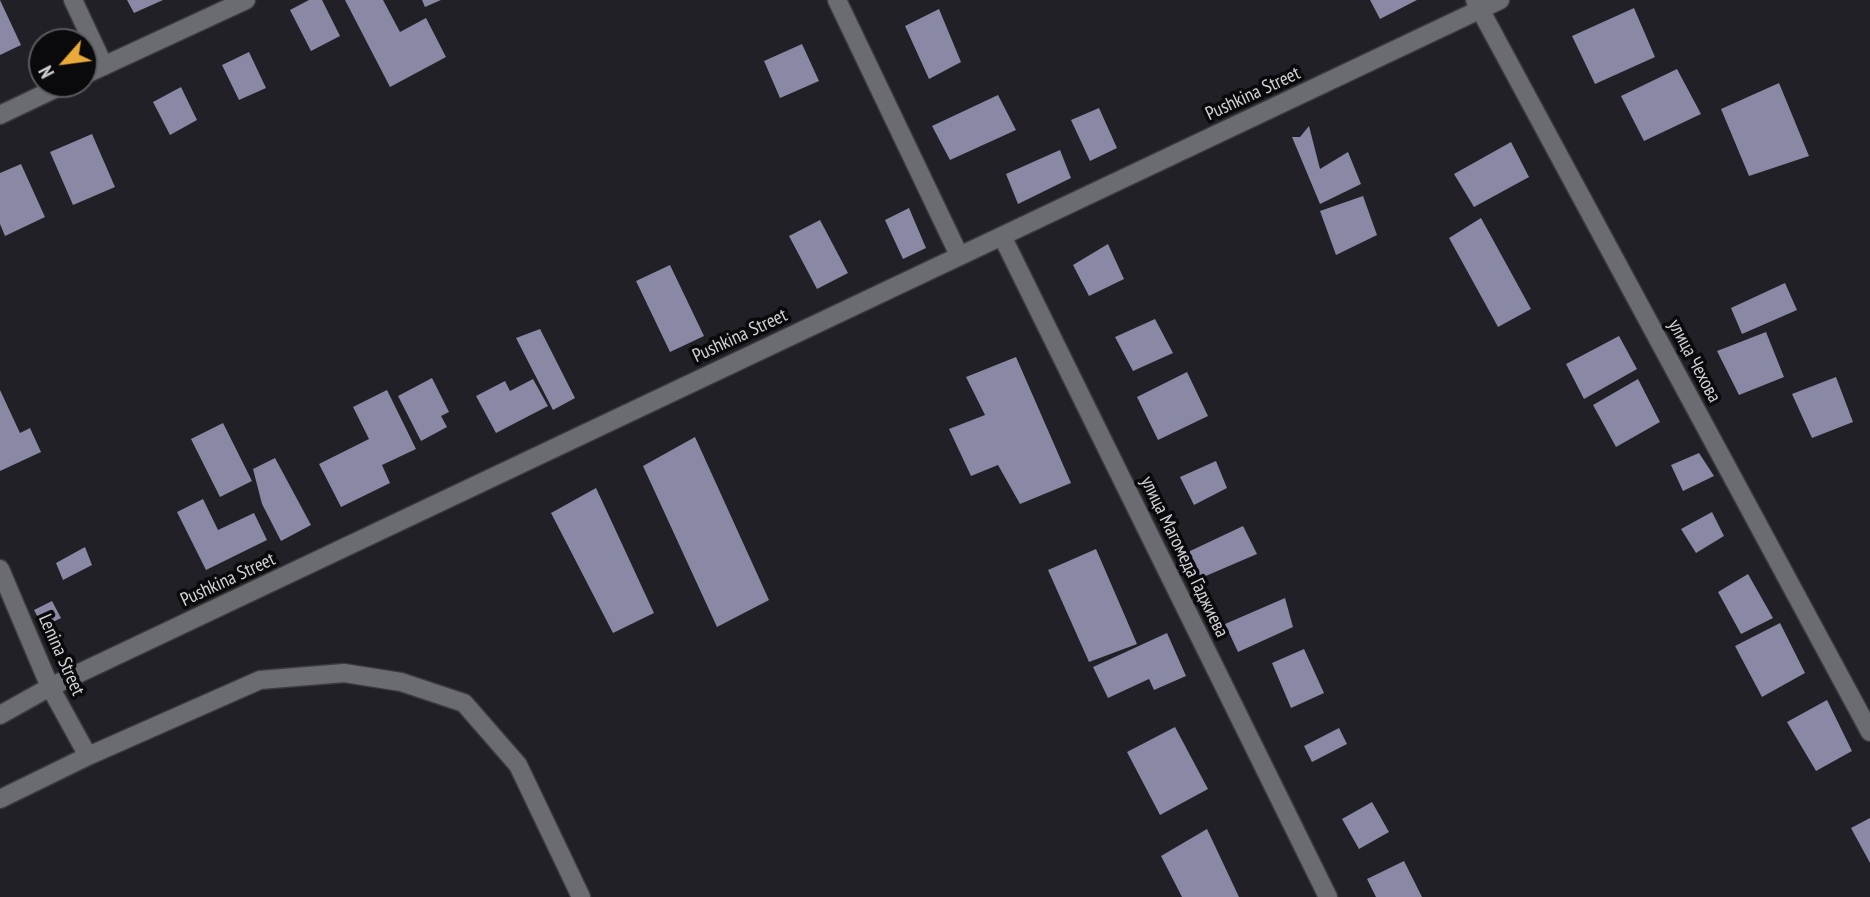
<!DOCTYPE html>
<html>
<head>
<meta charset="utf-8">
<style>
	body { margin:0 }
	#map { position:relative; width:1870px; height:897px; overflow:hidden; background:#202026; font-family:"PT Sans Narrow",sans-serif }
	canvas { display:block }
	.north { position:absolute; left:28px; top:28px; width:70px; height:70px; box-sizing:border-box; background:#0a0a0d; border:2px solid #5a5a5d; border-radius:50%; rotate:242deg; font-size:19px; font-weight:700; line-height:28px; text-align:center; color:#d2d2d6 }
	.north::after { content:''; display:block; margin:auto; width:24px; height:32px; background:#eaaa39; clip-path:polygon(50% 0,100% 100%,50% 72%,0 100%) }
</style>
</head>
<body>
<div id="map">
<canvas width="1870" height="897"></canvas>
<div class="north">N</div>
</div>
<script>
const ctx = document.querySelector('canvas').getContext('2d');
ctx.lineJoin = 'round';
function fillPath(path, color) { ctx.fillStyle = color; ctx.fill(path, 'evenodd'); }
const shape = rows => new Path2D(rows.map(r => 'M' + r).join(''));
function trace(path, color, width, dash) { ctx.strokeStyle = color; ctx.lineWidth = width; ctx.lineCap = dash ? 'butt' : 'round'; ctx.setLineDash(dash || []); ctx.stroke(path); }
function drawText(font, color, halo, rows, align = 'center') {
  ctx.font = font + ' "PT Sans Narrow",sans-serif'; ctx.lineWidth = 7; ctx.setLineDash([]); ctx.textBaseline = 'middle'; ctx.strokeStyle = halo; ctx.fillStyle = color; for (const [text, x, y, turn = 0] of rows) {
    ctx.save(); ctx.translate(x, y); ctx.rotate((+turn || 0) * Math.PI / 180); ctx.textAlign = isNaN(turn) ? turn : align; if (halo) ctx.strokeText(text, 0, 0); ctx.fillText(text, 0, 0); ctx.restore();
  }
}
fillPath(shape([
	[0,0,21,45,0,55],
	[127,0,163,0,134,13],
	[309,0,322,0,340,36,311,51,290,10],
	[345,0,383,0,400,32,426,18,446,57,390,87],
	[422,0,441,0,425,7],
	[1370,0,1417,0,1380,19],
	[1634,8,1655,57,1595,84,1572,36],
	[939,9,961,62,929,79,905,26],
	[802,44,819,81,780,98,764,61],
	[249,52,266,88,239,100,222,65],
	[1677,69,1701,114,1644,141,1621,96],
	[1779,83,1809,156,1749,176,1721,109],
	[181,87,197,120,170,135,153,102],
	[998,95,1016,130,950,160,932,126],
	[1099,108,1117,148,1090,161,1071,120],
	[1309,126,1320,169,1348,152,1361,184,1320,204,1292,137,1300,137],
	[92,134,115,187,73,205,50,152],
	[1511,142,1529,177,1474,207,1454,174],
	[1060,150,1071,178,1018,204,1006,174],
	[21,164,45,217,5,236,0,224,0,173],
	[1363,196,1377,235,1336,255,1320,211],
	[909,208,926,248,903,259,885,220],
	[1481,218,1531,309,1498,327,1449,238],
	[820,220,848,273,817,289,789,236],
	[1108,244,1124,279,1089,296,1073,265],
	[670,265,704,336,670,352,636,281],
	[1785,283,1797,310,1742,334,1731,308],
	[1155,319,1173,353,1133,371,1115,337],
	[540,329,575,398,553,410,516,338],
	[1766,332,1784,377,1739,395,1717,351],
	[1619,336,1637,369,1584,399,1566,364],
	[1016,357,1071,483,1020,504,998,465,971,476,949,429,985,415,966,377],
	[1187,372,1208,416,1158,440,1137,397],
	[1836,377,1853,422,1812,438,1792,394],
	[432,378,449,412,441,416,447,427,421,441,398,396],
	[533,379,548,406,496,433,476,396,505,381,510,391],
	[1638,379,1660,422,1616,447,1593,405],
	[0,390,20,433,30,428,41,452,0,471],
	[387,390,416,449,382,465,390,483,341,507,319,464,369,439,353,407],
	[223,423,252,481,220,497,191,439],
	[695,437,769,600,717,627,643,466],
	[1699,453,1714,476,1683,491,1671,465],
	[275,458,311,525,281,541,262,504,253,469],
	[1216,461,1227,488,1194,505,1180,477],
	[596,488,654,613,613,633,551,513],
	[203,499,218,530,254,513,267,540,206,570,177,512],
	[1712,512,1724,536,1696,553,1681,529],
	[1243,526,1257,554,1201,578,1188,552],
	[85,547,92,565,63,580,56,563],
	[1096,549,1137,644,1089,662,1048,570],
	[1748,574,1773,618,1741,634,1718,592],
	[1285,598,1293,627,1238,652,1225,624],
	[52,601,61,618,43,627,34,610],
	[1780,623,1805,673,1762,697,1735,646],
	[1167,633,1186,676,1154,690,1149,679,1108,698,1093,667],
	[1304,649,1324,693,1291,708,1272,663],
	[1827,700,1852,751,1816,771,1787,722],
	[1175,727,1208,789,1160,815,1127,752],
	[1339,728,1347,744,1312,762,1304,746],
	[1372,802,1389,832,1359,849,1342,819],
	[1870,818,1870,863,1851,828],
	[1207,829,1239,897,1182,897,1161,856],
	[1404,861,1422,897,1376,897,1367,879]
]), '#8988a5');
const street = shape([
	[73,0,104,66],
	[837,0,959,255],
	[1475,0,1870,732],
	[84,75,246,0],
	[0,115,65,84],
	[1002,236,1328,897],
	[0,569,50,687,88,756],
	[0,715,50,687,1500,0],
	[0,799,88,756,260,680,344,673,401,682,464,703,518,765,581,897]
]);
trace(street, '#3a3a3f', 21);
trace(street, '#6b6b72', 18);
drawText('19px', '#d2d2d6', '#0a0a0d', [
	["Pushkina Street",1253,94,-25],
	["Pushkina Street",740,336,-25],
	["улица Чехова",1694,361,62],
	["улица Магомеда Гаджиева",1184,557,64],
	["Pushkina Street",228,580,-25],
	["Lenina Street",61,655,66]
]);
</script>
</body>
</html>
